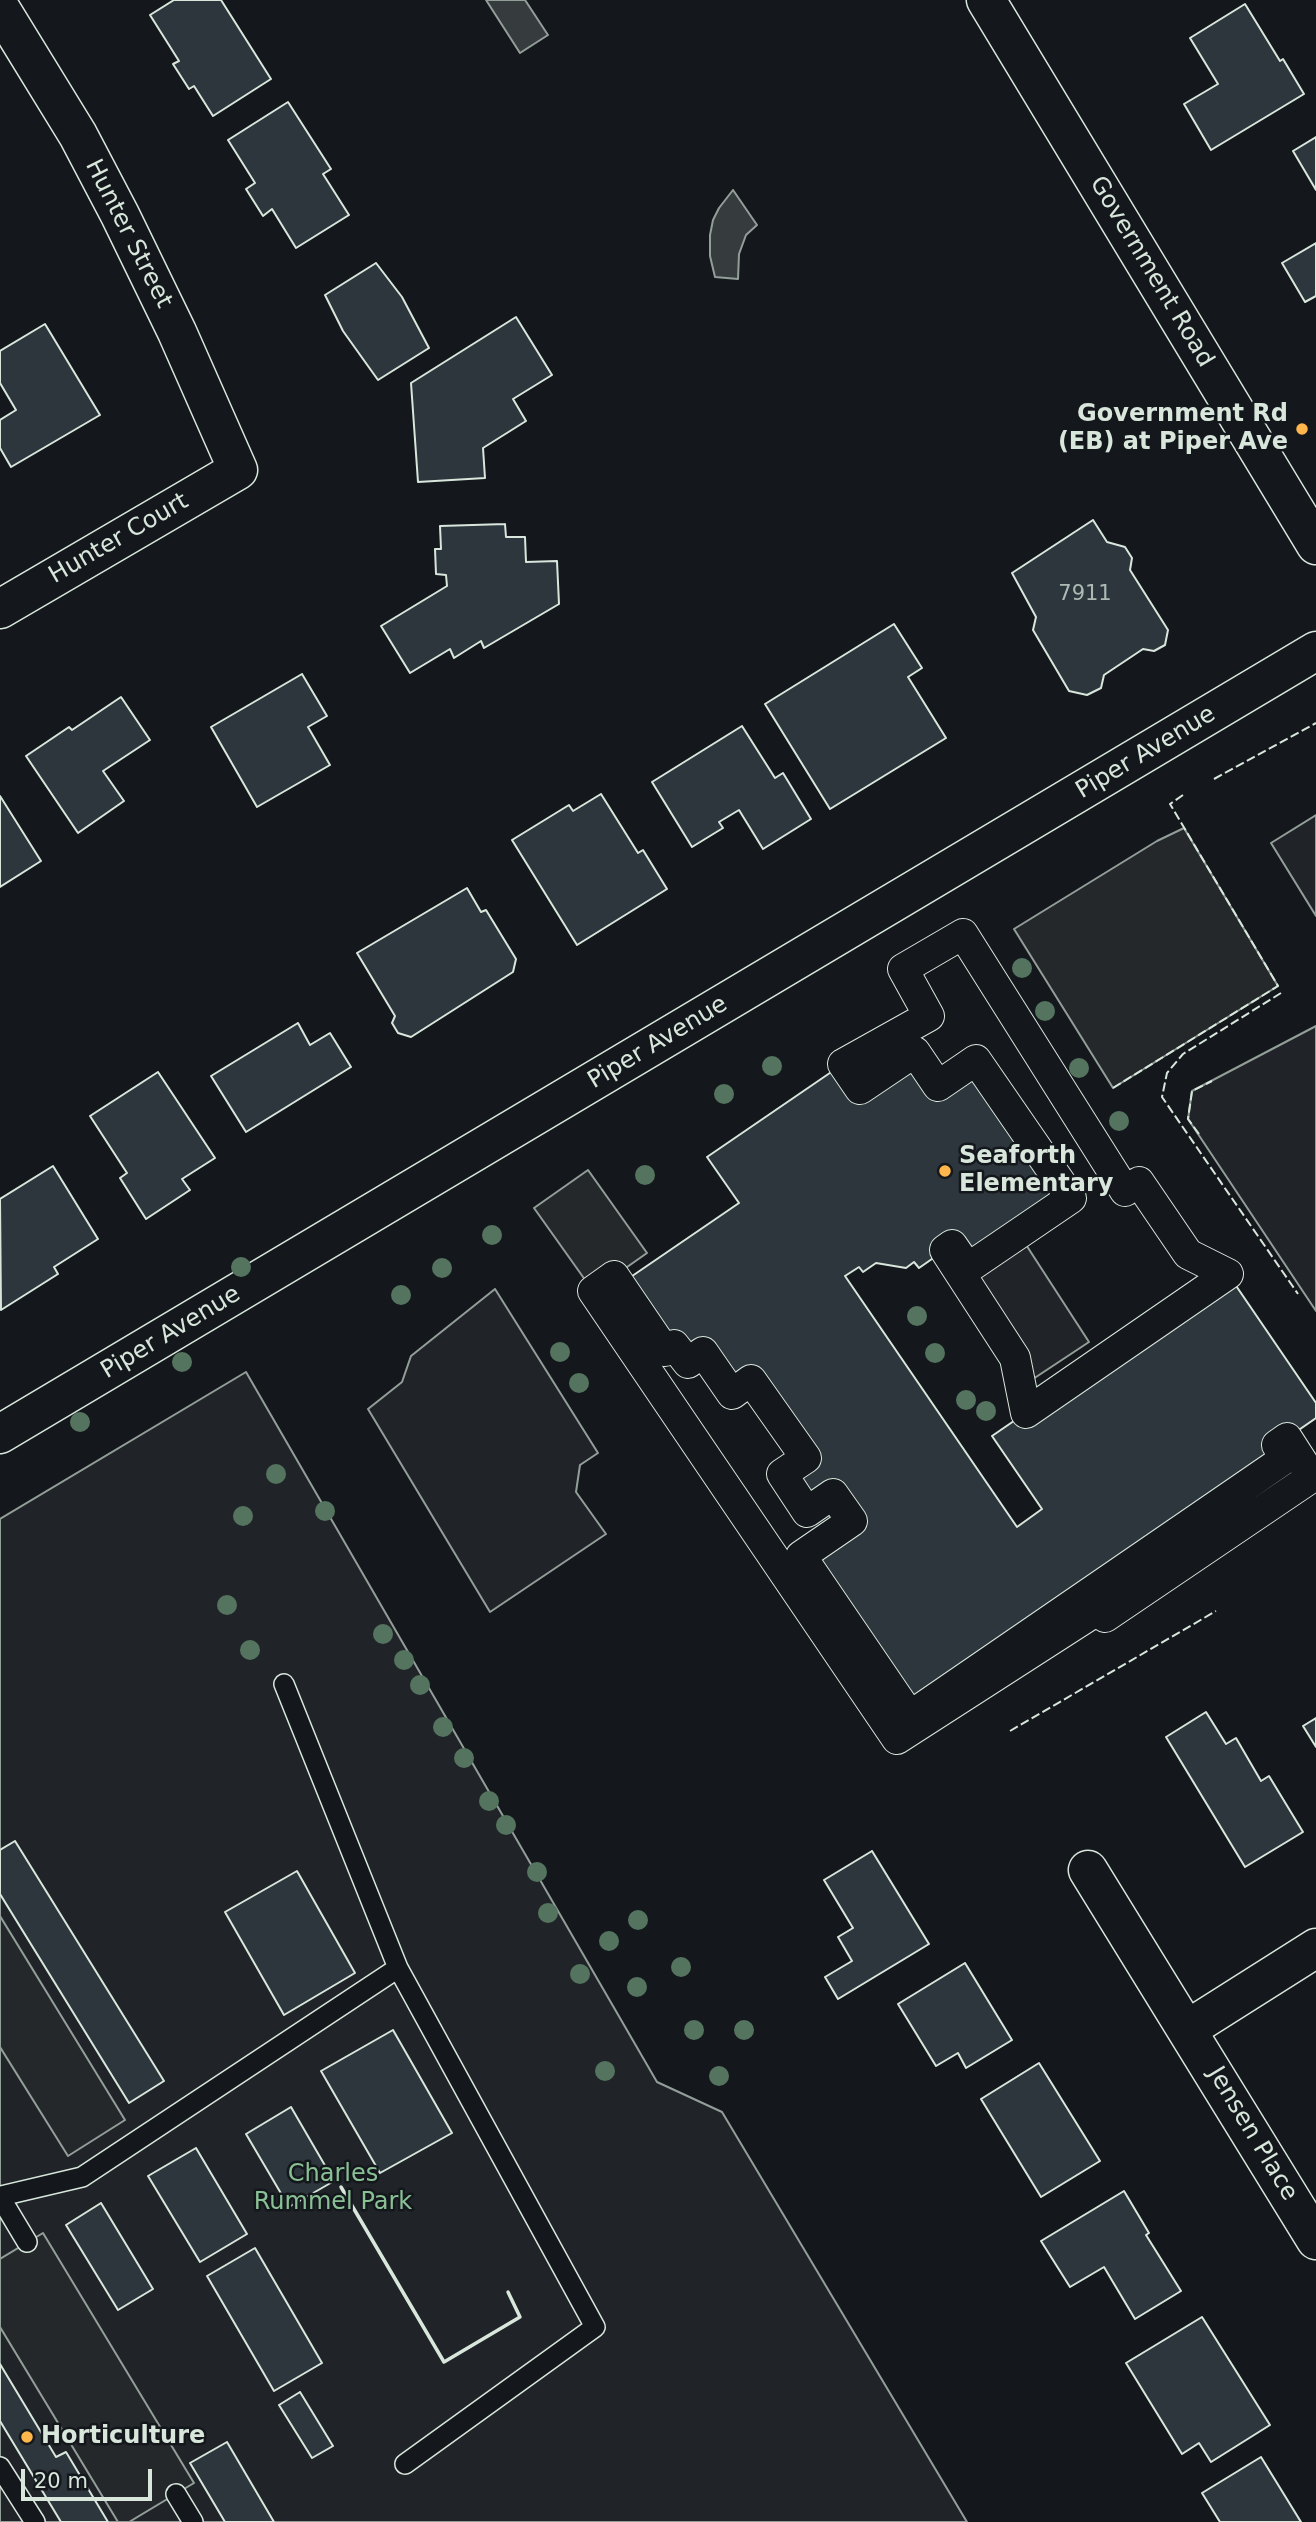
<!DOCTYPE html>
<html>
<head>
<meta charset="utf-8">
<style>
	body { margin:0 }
	#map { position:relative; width:1316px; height:2522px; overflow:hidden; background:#14181c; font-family:"DejaVu Sans",sans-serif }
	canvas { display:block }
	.scale { position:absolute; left:21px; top:2469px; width:131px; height:32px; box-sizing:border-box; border:4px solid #d8e6dc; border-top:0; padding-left:9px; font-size:21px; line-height:24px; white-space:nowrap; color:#d8e6dc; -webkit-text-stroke:5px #14181c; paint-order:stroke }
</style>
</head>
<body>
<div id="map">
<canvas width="1316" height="2522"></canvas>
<div class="scale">20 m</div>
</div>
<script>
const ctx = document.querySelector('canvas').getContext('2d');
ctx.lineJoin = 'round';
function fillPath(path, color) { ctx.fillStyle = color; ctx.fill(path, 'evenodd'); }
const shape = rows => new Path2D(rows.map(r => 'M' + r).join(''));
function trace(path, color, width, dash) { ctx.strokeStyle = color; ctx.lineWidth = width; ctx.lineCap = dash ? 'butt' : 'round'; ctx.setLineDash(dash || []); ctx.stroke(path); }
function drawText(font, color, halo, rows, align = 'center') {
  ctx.font = font + ' "DejaVu Sans",sans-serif'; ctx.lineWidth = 5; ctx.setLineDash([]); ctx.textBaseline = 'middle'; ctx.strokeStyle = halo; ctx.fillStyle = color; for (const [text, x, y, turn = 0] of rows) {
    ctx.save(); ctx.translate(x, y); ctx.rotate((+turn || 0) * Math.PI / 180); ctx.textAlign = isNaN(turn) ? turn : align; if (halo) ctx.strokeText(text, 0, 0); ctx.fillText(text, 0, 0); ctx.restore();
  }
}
const green = shape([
	[1316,815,1316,916,1271,843,1316,815],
	[1316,1026,1316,1311,1188,1119,1192,1091,1316,1026],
	[1021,1237,1089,1342,1030,1381,962,1275,1021,1237],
	[495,1289,598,1453,580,1465,576,1492,606,1534,490,1612,368,1409,402,1382,411,1356,495,1289],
	[246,1372,657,2082,722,2112,967,2522,0,2522,0,1519,246,1372]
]);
fillPath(green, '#202428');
trace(green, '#939e99', 2);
const parking = shape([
	[1184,828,1278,986,1113,1088,1014,929,1157,841,1184,828],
	[588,1170,647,1253,593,1291,534,1208,588,1170],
	[0,1916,125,2120,68,2156,0,2047,0,1916],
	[43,2233,194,2483,129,2522,118,2522,0,2327,0,2259,43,2233]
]);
fillPath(parking, '#24282b');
trace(parking, '#939e99', 2);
const water = shape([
	[486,0,525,0,548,35,520,53,486,0],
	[733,190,757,225,746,235,739,254,738,279,715,277,710,256,710,235,713,220,719,208,733,190]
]);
fillPath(water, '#363b3e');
trace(water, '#939e99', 2);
const building = shape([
	[174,0,221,0,271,79,213,116,194,86,189,89,173,64,179,61,150,15,174,0],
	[1245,4,1280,61,1283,59,1304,94,1211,150,1184,104,1218,84,1190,38,1245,4],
	[288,102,331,169,323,174,349,215,296,248,272,209,263,216,246,189,255,183,228,140,288,102],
	[1316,137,1316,190,1293,151,1316,137],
	[1316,243,1316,296,1305,302,1282,263,1316,243],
	[376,263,402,297,429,348,378,380,343,331,325,295,376,263],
	[516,317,552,375,513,399,526,421,483,448,485,478,418,482,411,383,516,317],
	[45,324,100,415,11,467,0,448,0,420,16,410,0,383,0,351,45,324],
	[1093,520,1107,542,1125,547,1132,558,1130,570,1168,630,1165,645,1154,651,1143,649,1104,675,1101,688,1087,695,1069,691,1033,630,1036,617,1012,573,1093,520],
	[505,524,506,537,525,537,526,562,557,561,559,604,484,648,481,641,454,658,450,649,410,673,381,626,447,586,446,575,436,574,435,549,441,549,440,526,505,524],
	[894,624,922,668,908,677,946,738,830,809,765,704,894,624],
	[302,674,327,716,308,727,330,765,257,807,211,727,302,674],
	[121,697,150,740,103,771,124,801,78,833,26,756,69,727,72,730,121,697],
	[742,726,775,778,783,773,811,819,763,849,739,810,719,822,723,828,692,847,652,782,742,726],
	[601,794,638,853,643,850,667,889,577,945,512,840,569,805,573,811,601,794],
	[0,796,41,861,0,887,0,796],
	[467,888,481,912,486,910,516,959,513,972,411,1037,398,1033,392,1023,395,1016,357,953,467,888],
	[298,1023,310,1045,330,1033,351,1067,246,1132,211,1076,298,1023],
	[915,1052,938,1086,976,1060,1071,1198,968,1268,952,1245,919,1268,914,1262,906,1268,876,1263,863,1272,859,1267,845,1276,1017,1527,1042,1509,992,1436,1228,1274,1316,1403,1316,1418,1277,1445,1286,1458,910,1716,801,1556,852,1521,833,1494,807,1512,782,1474,806,1458,751,1380,688,1363,619,1285,739,1203,707,1157,843,1064,915,1052],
	[158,1072,215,1158,182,1179,190,1190,146,1219,120,1178,127,1173,90,1116,158,1072],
	[53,1166,98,1239,54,1267,58,1274,1,1310,0,1199,53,1166],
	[1206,1712,1226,1744,1236,1738,1261,1781,1269,1776,1303,1832,1245,1867,1166,1737,1206,1712],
	[1316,1718,1316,1747,1303,1726,1316,1718],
	[15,1841,164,2081,129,2103,0,1894,0,1850,15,1841],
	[872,1851,929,1944,838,1999,825,1977,852,1961,838,1937,853,1928,824,1880,872,1851],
	[297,1871,355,1973,284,2015,225,1912,297,1871],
	[965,1963,1012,2040,966,2068,958,2053,936,2066,898,2004,965,1963],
	[393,2030,452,2133,380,2173,321,2071,393,2030],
	[1039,2063,1100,2161,1041,2197,981,2099,1039,2063],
	[291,2107,334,2181,289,2207,246,2134,291,2107],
	[196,2148,247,2234,200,2262,148,2176,196,2148],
	[1124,2191,1149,2233,1146,2235,1181,2291,1135,2319,1104,2267,1070,2287,1041,2241,1124,2191],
	[101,2203,153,2289,118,2310,66,2225,101,2203],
	[255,2248,322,2363,274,2391,207,2276,255,2248],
	[1202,2317,1270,2425,1211,2462,1199,2443,1182,2454,1126,2363,1202,2317],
	[0,2364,56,2457,66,2452,108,2522,61,2522,0,2421,0,2364],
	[300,2392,333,2446,312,2458,279,2405,300,2392],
	[227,2442,274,2522,225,2522,190,2463,227,2442],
	[1261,2457,1301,2522,1220,2522,1202,2493,1261,2457]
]);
fillPath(building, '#2c363c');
trace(building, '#d8e6dc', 2);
const service = shape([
	[284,1684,398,1968],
	[1,2196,82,2177,398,1968,595,2327,405,2464],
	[0,2197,27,2242],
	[0,2467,35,2522],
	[176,2494,193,2522]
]);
const pedestrian = shape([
	[963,934,1125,1191,1139,1182,1188,1254,1228,1274,1026,1413,1015,1358,945,1250,952,1245,968,1268,1071,1198,976,1060,938,1086,915,1052,860,1089,843,1064,929,1016,903,969,963,934],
	[614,1276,665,1351,674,1345,688,1363,703,1352,732,1394,751,1380,806,1458,782,1474,807,1512,833,1494,852,1521,801,1556,910,1716,1286,1458,1277,1445,1287,1438,1312,1477,1105,1617,1099,1609,897,1739,593,1291,614,1276]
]);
const minor = shape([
	[0,8,78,135,120,215,177,332,238,470,0,609],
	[0,1434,1316,651],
	[1088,1870,1316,2240],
	[1188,2029,1316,1948]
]);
const tertiary = shape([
	[986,0,1316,545]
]);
trace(service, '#d8e6dc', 22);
trace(pedestrian, '#d8e6dc', 32);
trace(minor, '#d8e6dc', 41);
trace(tertiary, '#d8e6dc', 41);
trace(service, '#14181c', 19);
trace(pedestrian, '#14181c', 30);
trace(minor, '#14181c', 38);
trace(tertiary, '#14181c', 38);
trace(shape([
	[1214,779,1316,723],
	[1281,993,1183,1054,1167,1073,1162,1097,1298,1294],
	[1113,1088,1278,986,1170,804,1183,795],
	[1199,1134,1188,1119,1192,1091,1212,1081],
	[1010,1731,1216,1611]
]), '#d8e6dc', 2, [9, 3.5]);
trace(shape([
	[341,2187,444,2362,520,2317,508,2292]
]), '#d8e6dc', 3.5);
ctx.fillStyle = '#55745f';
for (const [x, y] of [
	[1022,968],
	[1045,1011],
	[772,1066],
	[1079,1068],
	[724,1094],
	[1119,1121],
	[645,1175],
	[492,1235],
	[241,1267],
	[442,1268],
	[401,1295],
	[917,1316],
	[560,1352],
	[935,1353],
	[182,1362],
	[579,1383],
	[966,1400],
	[986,1411],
	[80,1422],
	[276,1474],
	[325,1511],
	[243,1516],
	[227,1605],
	[383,1634],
	[250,1650],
	[404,1660],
	[420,1685],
	[443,1727],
	[464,1758],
	[489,1801],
	[506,1825],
	[537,1872],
	[548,1913],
	[638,1920],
	[609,1941],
	[681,1967],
	[580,1974],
	[637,1987],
	[694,2030],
	[744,2030],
	[605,2071],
	[719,2076]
]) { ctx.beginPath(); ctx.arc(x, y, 10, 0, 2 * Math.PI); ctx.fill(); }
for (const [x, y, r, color] of [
	[1302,429,7,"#ffb74d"],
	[945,1171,7,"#ffb74d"],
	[27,2437,7,"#ffb74d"]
]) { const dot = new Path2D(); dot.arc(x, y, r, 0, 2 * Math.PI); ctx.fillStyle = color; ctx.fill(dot); trace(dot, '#14181c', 2.5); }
drawText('21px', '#adbab4', null, [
	["7911",1085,595]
]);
drawText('24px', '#d8e6dc', '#14181c', [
	["Hunter Street",128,234,63],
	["Government Road",1151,272,59],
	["Hunter Court",119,539,-30],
	["Piper Avenue",1146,753,-31],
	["Piper Avenue",658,1043,-31],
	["Piper Avenue",171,1333,-31],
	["Jensen Place",1252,2134,59]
]);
drawText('bold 24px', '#d8e6dc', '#14181c', [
	["Government Rd",1288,415,"right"],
	["(EB) at Piper Ave",1288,443,"right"],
	["Seaforth",959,1157],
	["Elementary",959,1185],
	["Horticulture",41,2437]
], 'left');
drawText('24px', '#8ac095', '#14181c', [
	["Charles",333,2175],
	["Rummel Park",333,2203]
]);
</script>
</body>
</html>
